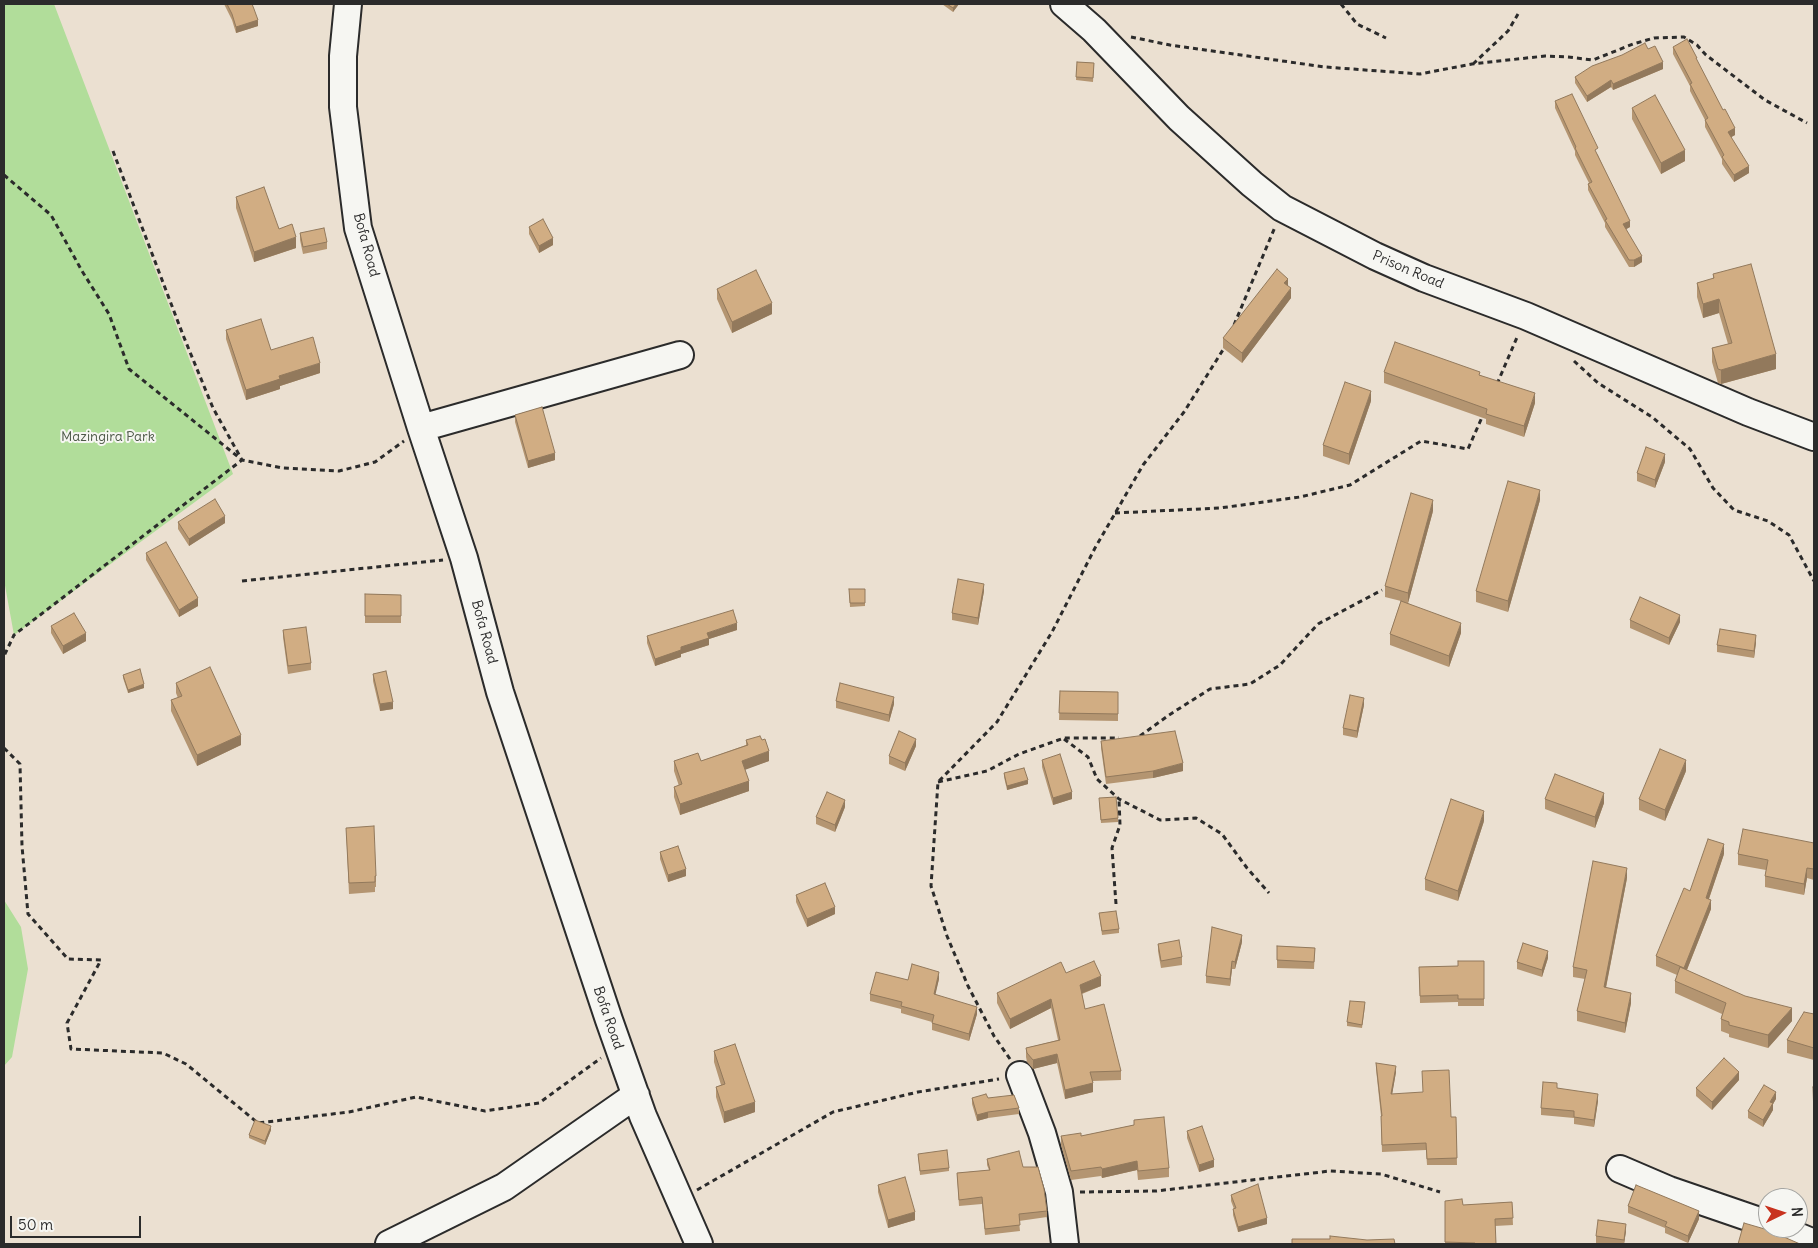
<!DOCTYPE html>
<html>
<head>
<meta charset="utf-8">
<style>
	body { margin:0 }
	#map { position:relative; width:1818px; height:1248px; overflow:hidden; background:#ebe0d1; font-family:Delius,sans-serif }
	canvas { display:block }
	.frame { position:absolute; inset:0; border:5px solid #2b2b2b; pointer-events:none }
	.north { position:absolute; left:1758px; top:1188px; width:50px; height:50px; box-sizing:border-box; background:#f6f6f2; border:1px solid #a5a5a2; border-radius:50%; rotate:86deg; font-size:14px; font-weight:700; line-height:20px; text-align:center; color:#2b2b2b }
	.north::after { content:''; display:block; margin:auto; width:18px; height:22px; background:#c8321e; clip-path:polygon(50% 0,100% 100%,50% 72%,0 100%) }
	.scale { position:absolute; left:10px; top:1216px; width:131px; height:22px; box-sizing:border-box; border:2px solid #2b2b2b; border-top:0; padding-left:6px; font-size:15px; line-height:18px; white-space:nowrap; color:#2b2b2b; -webkit-text-stroke:4px #f6f6f2; paint-order:stroke }
</style>
</head>
<body>
<div id="map">
<canvas width="1818" height="1248"></canvas>
<div class="frame"></div>
<div class="north">N</div>
<div class="scale">50 m</div>
</div>
<script>
const ctx = document.querySelector('canvas').getContext('2d');
ctx.lineJoin = 'round';
function fillPath(path, color) { ctx.fillStyle = color; ctx.fill(path, 'evenodd'); }
const shape = rows => new Path2D(rows.map(r => 'M' + r).join(''));
function trace(path, color, width, dash) { ctx.strokeStyle = color; ctx.lineWidth = width; ctx.lineCap = dash ? 'butt' : 'round'; ctx.setLineDash(dash || []); ctx.stroke(path); }
function drawText(font, color, halo, rows, align = 'center') {
  ctx.font = font + ' Delius,sans-serif'; ctx.lineWidth = 4; ctx.setLineDash([]); ctx.textBaseline = 'middle'; ctx.strokeStyle = halo; ctx.fillStyle = color; for (const [text, x, y, turn = 0] of rows) {
    ctx.save(); ctx.translate(x, y); ctx.rotate((+turn || 0) * Math.PI / 180); ctx.textAlign = isNaN(turn) ? turn : align; if (halo) ctx.strokeText(text, 0, 0); ctx.fillText(text, 0, 0); ctx.restore();
  }
}
fillPath(shape([
	[4,4,54,4,233,474,14,635,4,580],
	[4,900,21,927,28,969,12,1057,4,1066]
]), '#b1dd9a');
const minor = shape([
	[348,4,343,56,343,107,358,228,421,428,464,558,500,692,609,1020,643,1116,699,1244],
	[1064,4,1094,30,1179,118,1252,184,1282,208,1375,256,1424,278,1526,316,1748,412,1814,437],
	[421,428,680,355],
	[1020,1075,1042,1133,1059,1192,1065,1244],
	[1620,1169,1669,1190,1768,1224],
	[1778,1228,1814,1243],
	[389,1244,504,1187,636,1095]
]);
trace(minor, '#2b2b2b', 30);
trace(shape([
	[1341,4,1357,24,1386,38],
	[1131,37,1170,45,1325,67,1420,74,1472,64,1545,56,1568,57,1593,60,1633,44,1654,38,1684,37,1697,45,1706,55,1765,100,1807,123],
	[1473,64,1508,31,1518,14],
	[113,151,183,335,213,408,242,460,283,468,339,471,375,462,404,441],
	[4,175,51,215,82,271,109,314,129,369,242,460,14,635,4,656],
	[1234,325,1275,227],
	[1574,361,1598,383,1652,417,1690,449,1713,488,1734,510,1768,521,1789,535,1814,581],
	[1497,384,1518,335],
	[1115,513,1220,508,1300,497,1350,485,1421,441,1468,449,1483,415],
	[242,581,443,560],
	[1140,736,1169,715,1210,689,1250,684,1280,665,1318,624,1382,590],
	[1064,739,1088,757,1097,779,1119,799,1160,820,1196,818,1222,834,1247,868,1269,893],
	[4,748,20,764,22,846,28,914,68,959,101,960,67,1023,71,1049,163,1053,186,1064,258,1123,349,1112,416,1097,485,1111,539,1103,601,1058],
	[938,782,987,771,1019,754,1064,738,1119,738],
	[1116,904,1112,848,1120,825,1119,799],
	[1010,1059,994,1036,968,986,947,936,931,886,938,782,997,722,1052,632,1095,548,1143,465,1184,412,1226,345],
	[697,1190,833,1112,918,1092,999,1079],
	[1080,1192,1156,1191,1330,1171,1381,1174,1440,1192]
]), '#2b2b2b', 3, [5, 4]);
trace(minor, '#f6f6f2', 26);
fillPath(shape([
	[224,4,252,4,258,26,236,33,232,20],
	[942,4,959,4,953,12],
	[1673,47,1697,61,1735,135,1731,137,1749,173,1734,182,1722,164,1722,159,1705,127,1705,120,1690,91,1690,86,1673,54],
	[1648,49,1663,69,1613,90,1611,87,1587,102,1575,83,1575,77],
	[1077,62,1094,63,1093,82,1076,80],
	[1555,101,1598,155,1630,227,1626,229,1642,262,1634,267,1629,267,1605,227,1605,223,1588,190,1588,184,1589,183,1575,155,1575,151,1555,108],
	[1632,108,1685,161,1661,174,1632,119],
	[236,197,279,229,296,248,254,262,236,208],
	[529,227,553,245,539,253,529,234],
	[300,233,327,242,327,249,303,254,300,240],
	[1713,274,1776,369,1721,384,1718,383,1712,362,1712,348,1728,344,1719,313,1703,318,1697,297,1697,283,1713,279],
	[1288,286,1291,298,1242,363,1223,348,1223,338],
	[717,289,772,314,732,333,717,299],
	[226,330,271,350,320,373,280,386,280,389,246,400,226,339],
	[1384,372,1480,375,1535,403,1524,437,1486,424,1486,419,1384,383],
	[1371,401,1349,465,1323,456,1323,445],
	[515,415,555,460,528,468,515,422],
	[1665,462,1655,488,1637,481,1637,473],
	[1540,500,1508,612,1476,602,1476,591],
	[1433,511,1408,603,1461,633,1449,667,1390,645,1390,634,1401,601,1385,597,1385,586],
	[178,522,225,523,189,546,178,529],
	[146,553,198,606,179,617,146,560],
	[849,589,865,589,865,606,850,607],
	[984,591,978,625,952,620,952,613],
	[365,594,401,595,401,623,365,623],
	[1630,620,1680,622,1669,645,1630,628],
	[51,626,86,641,63,654,51,633],
	[283,630,311,663,311,670,288,674,283,637],
	[737,630,709,639,709,645,681,654,681,657,655,666,647,643,647,636],
	[1756,642,1754,658,1717,652,1717,645],
	[373,674,393,709,380,711,373,681],
	[123,675,144,688,128,693,123,678],
	[176,683,241,745,197,766,171,711,171,700,178,698,176,693],
	[1060,691,1118,692,1118,721,1059,720],
	[836,701,894,704,889,722,836,708],
	[1364,705,1357,738,1343,735,1343,728],
	[746,740,769,761,745,769,749,791,680,815,674,797,674,787,679,786,674,771,674,761,701,761,746,745],
	[1101,741,1183,771,1153,778,1106,784,1101,748],
	[916,746,905,771,889,764,889,756],
	[1042,760,1072,799,1053,805,1042,767],
	[1686,771,1665,821,1639,810,1639,799],
	[1004,773,1028,784,1007,790,1004,777],
	[1545,799,1604,803,1595,828,1545,809],
	[1099,802,1118,818,1118,822,1101,823],
	[845,807,835,832,816,824,816,817],
	[1484,821,1458,901,1425,890,1425,879],
	[346,828,376,876,376,887,375,887,375,892,349,894],
	[1814,843,1814,880,1807,878,1804,895,1765,887,1765,876,1766,870,1738,865,1738,854],
	[660,852,686,876,668,882,660,859],
	[1724,854,1709,899,1711,909,1687,970,1792,1021,1768,1048,1729,1037,1729,1034,1721,1031,1721,1019,1722,1014,1675,993,1675,981,1677,975,1656,966,1656,956,1690,891],
	[1627,878,1606,988,1631,1003,1625,1033,1577,1021,1577,1011,1585,979,1573,977,1573,967],
	[796,895,835,914,807,927,796,902],
	[1099,913,1119,929,1119,933,1102,935],
	[1242,942,1235,969,1232,969,1230,986,1206,983,1206,976],
	[1158,944,1182,957,1182,965,1161,968,1158,951],
	[1277,946,1315,948,1314,969,1277,968],
	[1548,958,1542,977,1517,969,1517,962],
	[1484,961,1484,1006,1458,1006,1458,1002,1420,1003,1419,967,1458,966],
	[1066,973,1101,986,1082,994,1085,1009,1121,1071,1121,1080,1093,1081,1093,1092,1065,1099,1057,1063,1033,1069,1027,1062,1026,1057,1026,1048,1058,1040,1051,1008,1010,1029,997,1003,997,993],
	[939,979,935,994,977,1014,969,1041,932,1030,932,1022,901,1013,901,1009,870,1001,870,994,908,980],
	[1365,1006,1362,1028,1347,1026,1347,1022],
	[1814,1014,1814,1060,1787,1053,1787,1040],
	[714,1051,755,1112,724,1123,716,1097,716,1087,721,1085,714,1062],
	[1376,1063,1396,1072,1392,1094,1451,1117,1456,1117,1457,1165,1427,1165,1426,1150,1382,1152,1381,1123,1381,1116,1376,1069],
	[1739,1080,1712,1110,1696,1096,1696,1088],
	[1557,1088,1598,1101,1594,1127,1574,1124,1574,1118,1541,1115,1541,1108],
	[972,1098,988,1098,1019,1108,1019,1114,988,1118,977,1121,972,1104],
	[1776,1099,1773,1104,1773,1110,1763,1127,1748,1118,1748,1111],
	[1134,1120,1169,1168,1169,1177,1138,1180,1137,1170,1102,1178,1101,1176,1071,1180,1061,1145,1061,1136,1081,1136,1134,1125],
	[271,1130,265,1145,249,1138,249,1135],
	[1187,1131,1214,1167,1199,1172,1187,1138],
	[918,1154,949,1168,949,1171,920,1175],
	[987,1159,1023,1167,1047,1211,1047,1217,1019,1221,1020,1231,985,1235,982,1204,959,1206,957,1173,989,1170,987,1165],
	[878,1185,915,1220,888,1228,878,1192],
	[1231,1195,1267,1224,1238,1232,1233,1215,1233,1209,1234,1209,1231,1201],
	[1445,1201,1463,1205,1512,1202,1513,1225,1495,1226,1496,1244,1445,1244],
	[1628,1206,1699,1219,1688,1243,1665,1233,1665,1228,1628,1213],
	[1626,1231,1624,1244,1603,1244,1596,1243,1596,1236]
]), '#b49571');
fillPath(shape([
	[956,4,959,4,953,12,953,8],
	[258,20,258,26,236,33,236,27],
	[1663,62,1663,69,1613,90,1613,84],
	[1611,80,1611,87,1587,102,1587,96],
	[1735,128,1735,135,1728,139,1728,132],
	[1685,150,1685,161,1661,174,1661,163],
	[1749,166,1749,173,1734,182,1734,175],
	[1630,221,1630,227,1623,231,1623,224],
	[296,237,296,248,254,262,254,252],
	[553,238,553,245,539,253,539,246],
	[1642,256,1642,262,1634,267,1634,260],
	[1288,279,1288,288,1284,283],
	[1291,288,1291,298,1242,363,1242,353],
	[1719,299,1719,313,1703,318,1703,304],
	[772,303,772,314,732,333,732,322],
	[1776,354,1776,369,1721,384,1721,370],
	[320,363,320,373,280,386,280,389,246,400,246,390,279,376],
	[1371,391,1371,401,1349,465,1349,454],
	[1535,393,1535,403,1524,437,1524,426],
	[555,453,555,460,528,468,528,461],
	[1665,454,1665,462,1655,488,1655,480],
	[1540,490,1540,500,1508,612,1508,601],
	[1433,500,1433,511,1408,603,1408,593],
	[225,516,225,523,189,546,189,539],
	[984,584,984,591,978,625,978,618],
	[198,598,198,606,179,617,179,610],
	[1680,615,1680,622,1669,645,1669,638],
	[737,623,737,630,709,639,709,645,681,654,681,657,655,666,655,659,681,647,707,633],
	[1461,623,1461,633,1449,667,1449,656],
	[86,633,86,641,63,654,63,646],
	[1756,635,1756,642,1754,658,1754,651],
	[144,684,144,688,128,693,128,690],
	[894,697,894,704,889,722,889,715],
	[1364,698,1364,705,1357,738,1357,731],
	[393,702,393,709,380,711,380,704],
	[241,735,241,745,197,766,197,755],
	[916,739,916,746,905,771,905,763],
	[769,751,769,761,742,771,742,761],
	[1686,760,1686,771,1665,821,1665,810],
	[1183,763,1183,771,1153,778,1153,771],
	[1028,780,1028,784,1007,790,1007,786],
	[749,781,749,791,680,815,680,804],
	[1072,792,1072,799,1053,805,1053,798],
	[1604,793,1604,803,1595,828,1595,817],
	[845,800,845,807,835,832,835,825],
	[1484,811,1484,821,1458,901,1458,891],
	[1724,844,1724,854,1706,907,1706,898],
	[1627,868,1627,878,1604,997,1604,987],
	[1807,868,1807,878,1804,895,1804,884],
	[686,869,686,876,668,882,668,875],
	[1711,900,1711,909,1684,977,1684,968],
	[835,907,835,914,807,927,807,919],
	[1242,935,1242,942,1235,969,1235,962],
	[1548,951,1548,958,1542,977,1542,970],
	[1232,961,1232,969,1230,986,1230,979],
	[939,972,939,979,934,1001,934,994],
	[1101,976,1101,986,1080,994,1080,985],
	[1631,993,1631,1003,1625,1033,1625,1023],
	[1051,999,1051,1008,1010,1029,1010,1019],
	[977,1007,977,1014,969,1041,969,1034],
	[1792,1008,1792,1021,1768,1048,1768,1035],
	[1057,1054,1057,1063,1033,1069,1033,1060],
	[1396,1066,1396,1072,1391,1101,1391,1094],
	[1739,1072,1739,1080,1712,1110,1712,1102],
	[1093,1083,1093,1092,1065,1099,1065,1090],
	[1776,1092,1776,1099,1773,1104,1773,1110,1763,1127,1763,1120,1770,1102],
	[1598,1094,1598,1101,1594,1127,1594,1120],
	[755,1102,755,1112,724,1123,724,1112],
	[988,1112,988,1118,977,1121,977,1115],
	[271,1126,271,1130,265,1145,265,1141],
	[1214,1160,1214,1167,1199,1172,1199,1165],
	[1137,1161,1137,1170,1102,1178,1102,1169],
	[1699,1211,1699,1219,1688,1243,1688,1236],
	[915,1212,915,1220,888,1228,888,1220],
	[1267,1218,1267,1224,1238,1232,1238,1227],
	[1626,1224,1626,1231,1624,1244,1624,1240]
]), '#92795c');
const building = shape([
	[227,4,252,4,254,9,258,20,236,27,232,14,227,4],
	[947,4,956,4,953,8,947,4],
	[1687,39,1697,58,1696,58,1723,110,1725,109,1735,128,1728,132,1749,166,1734,175,1722,157,1724,155,1705,120,1708,118,1690,84,1692,83,1673,47,1687,39],
	[1645,43,1648,49,1655,46,1663,62,1613,84,1611,80,1587,96,1575,77,1592,66,1622,55,1645,43],
	[1077,62,1094,63,1093,78,1076,77,1077,62],
	[1572,94,1598,148,1595,150,1630,221,1623,224,1642,256,1634,260,1629,260,1605,220,1607,219,1588,184,1592,182,1575,148,1576,147,1555,101,1572,94],
	[1655,95,1685,150,1661,163,1632,108,1655,95],
	[264,187,279,229,292,224,296,237,254,252,236,197,264,187],
	[543,219,553,238,539,246,529,227,543,219],
	[324,228,327,242,303,247,300,233,324,228],
	[1751,264,1776,354,1721,370,1718,369,1712,348,1732,343,1719,299,1703,304,1697,283,1714,278,1713,274,1751,264],
	[1277,269,1288,279,1284,283,1291,288,1242,353,1223,338,1277,269],
	[756,270,772,303,732,322,717,289,756,270],
	[261,319,271,350,313,337,320,363,279,376,280,379,246,390,226,330,261,319],
	[1395,342,1480,372,1479,375,1535,393,1524,426,1486,414,1487,409,1384,372,1395,342],
	[1345,382,1371,391,1349,454,1323,445,1345,382],
	[542,407,555,453,528,461,515,415,542,407],
	[1646,447,1665,454,1655,480,1637,473,1646,447],
	[1508,481,1540,490,1508,601,1476,591,1508,481],
	[1411,493,1433,500,1408,593,1385,586,1411,493],
	[215,499,225,516,189,539,178,522,215,499],
	[166,542,198,598,179,610,146,553,166,542],
	[958,579,984,584,978,618,952,613,958,579],
	[849,589,865,589,865,603,850,603,849,589],
	[365,594,401,595,401,616,365,616,365,594],
	[1640,597,1680,615,1669,638,1630,620,1640,597],
	[1401,601,1461,623,1449,656,1390,634,1401,601],
	[733,610,737,623,707,633,709,638,681,647,681,650,655,659,647,636,733,610],
	[74,613,86,633,63,646,51,626,74,613],
	[306,627,311,663,288,666,283,630,306,627],
	[1720,629,1756,635,1754,651,1717,645,1720,629],
	[210,667,241,735,197,755,171,700,182,696,176,683,210,667],
	[140,669,144,684,128,690,123,675,140,669],
	[386,671,393,702,380,704,373,674,386,671],
	[840,683,894,697,889,715,836,701,840,683],
	[1060,691,1118,692,1118,714,1059,713,1060,691],
	[1350,695,1364,698,1357,731,1343,728,1350,695],
	[899,731,916,739,905,763,889,756,899,731],
	[1175,731,1183,763,1153,771,1106,777,1101,741,1175,731],
	[760,736,762,740,765,739,769,751,742,761,749,781,680,804,674,787,682,784,674,761,698,753,701,761,748,745,746,740,760,736],
	[1660,749,1686,760,1665,810,1639,799,1660,749],
	[1060,754,1072,792,1053,798,1042,760,1060,754],
	[1024,768,1028,780,1007,786,1004,773,1024,768],
	[1555,774,1604,793,1595,817,1545,799,1555,774],
	[827,792,845,800,835,825,816,817,827,792],
	[1116,797,1118,818,1101,820,1099,798,1116,797],
	[1451,799,1484,811,1458,891,1425,879,1451,799],
	[374,826,376,876,375,876,375,882,349,883,346,828,374,826],
	[1743,829,1814,843,1814,869,1807,868,1804,884,1765,876,1768,860,1738,854,1743,829],
	[1708,839,1724,844,1706,898,1711,900,1684,968,1656,956,1684,888,1690,891,1708,839],
	[678,846,686,869,668,875,660,852,678,846],
	[1593,861,1627,868,1604,987,1631,993,1625,1023,1577,1011,1587,970,1573,967,1593,861],
	[825,883,835,907,807,919,796,895,825,883],
	[1116,911,1119,929,1102,931,1099,913,1116,911],
	[1212,927,1242,935,1235,962,1232,961,1230,979,1206,976,1212,927],
	[1179,940,1182,957,1161,961,1158,944,1179,940],
	[1523,943,1548,951,1542,970,1517,962,1523,943],
	[1277,946,1315,948,1314,962,1277,960,1277,946],
	[1094,961,1101,976,1080,985,1085,1009,1104,1004,1121,1071,1090,1072,1093,1083,1065,1090,1057,1054,1033,1060,1027,1053,1026,1048,1060,1040,1051,999,1010,1019,997,993,1061,962,1066,973,1094,961],
	[1458,961,1484,961,1484,999,1458,999,1458,995,1420,996,1419,967,1458,966,1458,961],
	[912,964,939,972,934,994,977,1007,969,1034,932,1023,934,1015,901,1006,902,1002,870,994,876,972,908,980,912,964],
	[1680,967,1745,996,1792,1008,1768,1035,1729,1025,1729,1022,1721,1019,1726,1003,1675,981,1680,967],
	[1350,1001,1365,1002,1362,1025,1347,1022,1350,1001],
	[1804,1012,1814,1014,1814,1048,1787,1040,1804,1012],
	[735,1044,755,1102,724,1112,716,1087,725,1084,714,1051,735,1044],
	[1724,1058,1739,1072,1712,1102,1696,1088,1724,1058],
	[1376,1063,1396,1066,1391,1094,1423,1092,1422,1071,1449,1070,1451,1117,1456,1117,1457,1158,1427,1159,1426,1143,1382,1145,1381,1116,1382,1116,1376,1063],
	[1543,1082,1557,1083,1557,1088,1598,1094,1594,1120,1574,1117,1574,1111,1541,1108,1543,1082],
	[1764,1085,1776,1092,1770,1102,1773,1103,1763,1120,1748,1111,1764,1085],
	[1813,1087,1814,1087,1814,1116,1813,1087],
	[986,1094,988,1098,1014,1095,1019,1108,988,1112,977,1115,972,1098,986,1094],
	[1164,1117,1169,1168,1138,1171,1137,1161,1102,1169,1101,1167,1071,1171,1061,1136,1081,1133,1081,1136,1134,1125,1134,1120,1164,1117],
	[255,1120,271,1126,265,1141,249,1135,255,1120],
	[1202,1126,1214,1160,1199,1165,1187,1131,1202,1126],
	[947,1150,949,1168,920,1171,918,1154,947,1150],
	[1019,1151,1023,1167,1038,1167,1044,1189,1047,1211,1019,1214,1020,1225,985,1229,982,1197,959,1200,957,1173,990,1170,987,1159,1019,1151],
	[905,1177,915,1212,888,1220,878,1185,905,1177],
	[1258,1184,1267,1218,1238,1227,1233,1209,1236,1208,1231,1195,1258,1184],
	[1636,1185,1699,1211,1688,1236,1665,1226,1667,1222,1628,1206,1636,1185],
	[1462,1199,1463,1205,1512,1202,1513,1218,1495,1219,1496,1244,1475,1244,1475,1243,1445,1242,1445,1201,1462,1199],
	[1598,1220,1626,1224,1624,1240,1596,1236,1598,1220],
	[1744,1223,1768,1230,1800,1244,1738,1244,1744,1223],
	[1330,1236,1367,1240,1394,1239,1395,1244,1292,1244,1292,1239,1330,1239,1330,1236]
]);
fillPath(building, '#d1ad83');
trace(building, '#92795c', 1);
drawText('14px', '#2b2b2b', '#f6f6f2', [
	["Bofa Road",366,245,75],
	["Prison Road",1408,270,23],
	["Bofa Road",484,632,75],
	["Bofa Road",608,1018,71]
]);
drawText('14px', '#4c5847', '#f6f6f2', [
	["Mazingira Park",108,437]
]);
</script>
</body>
</html>
